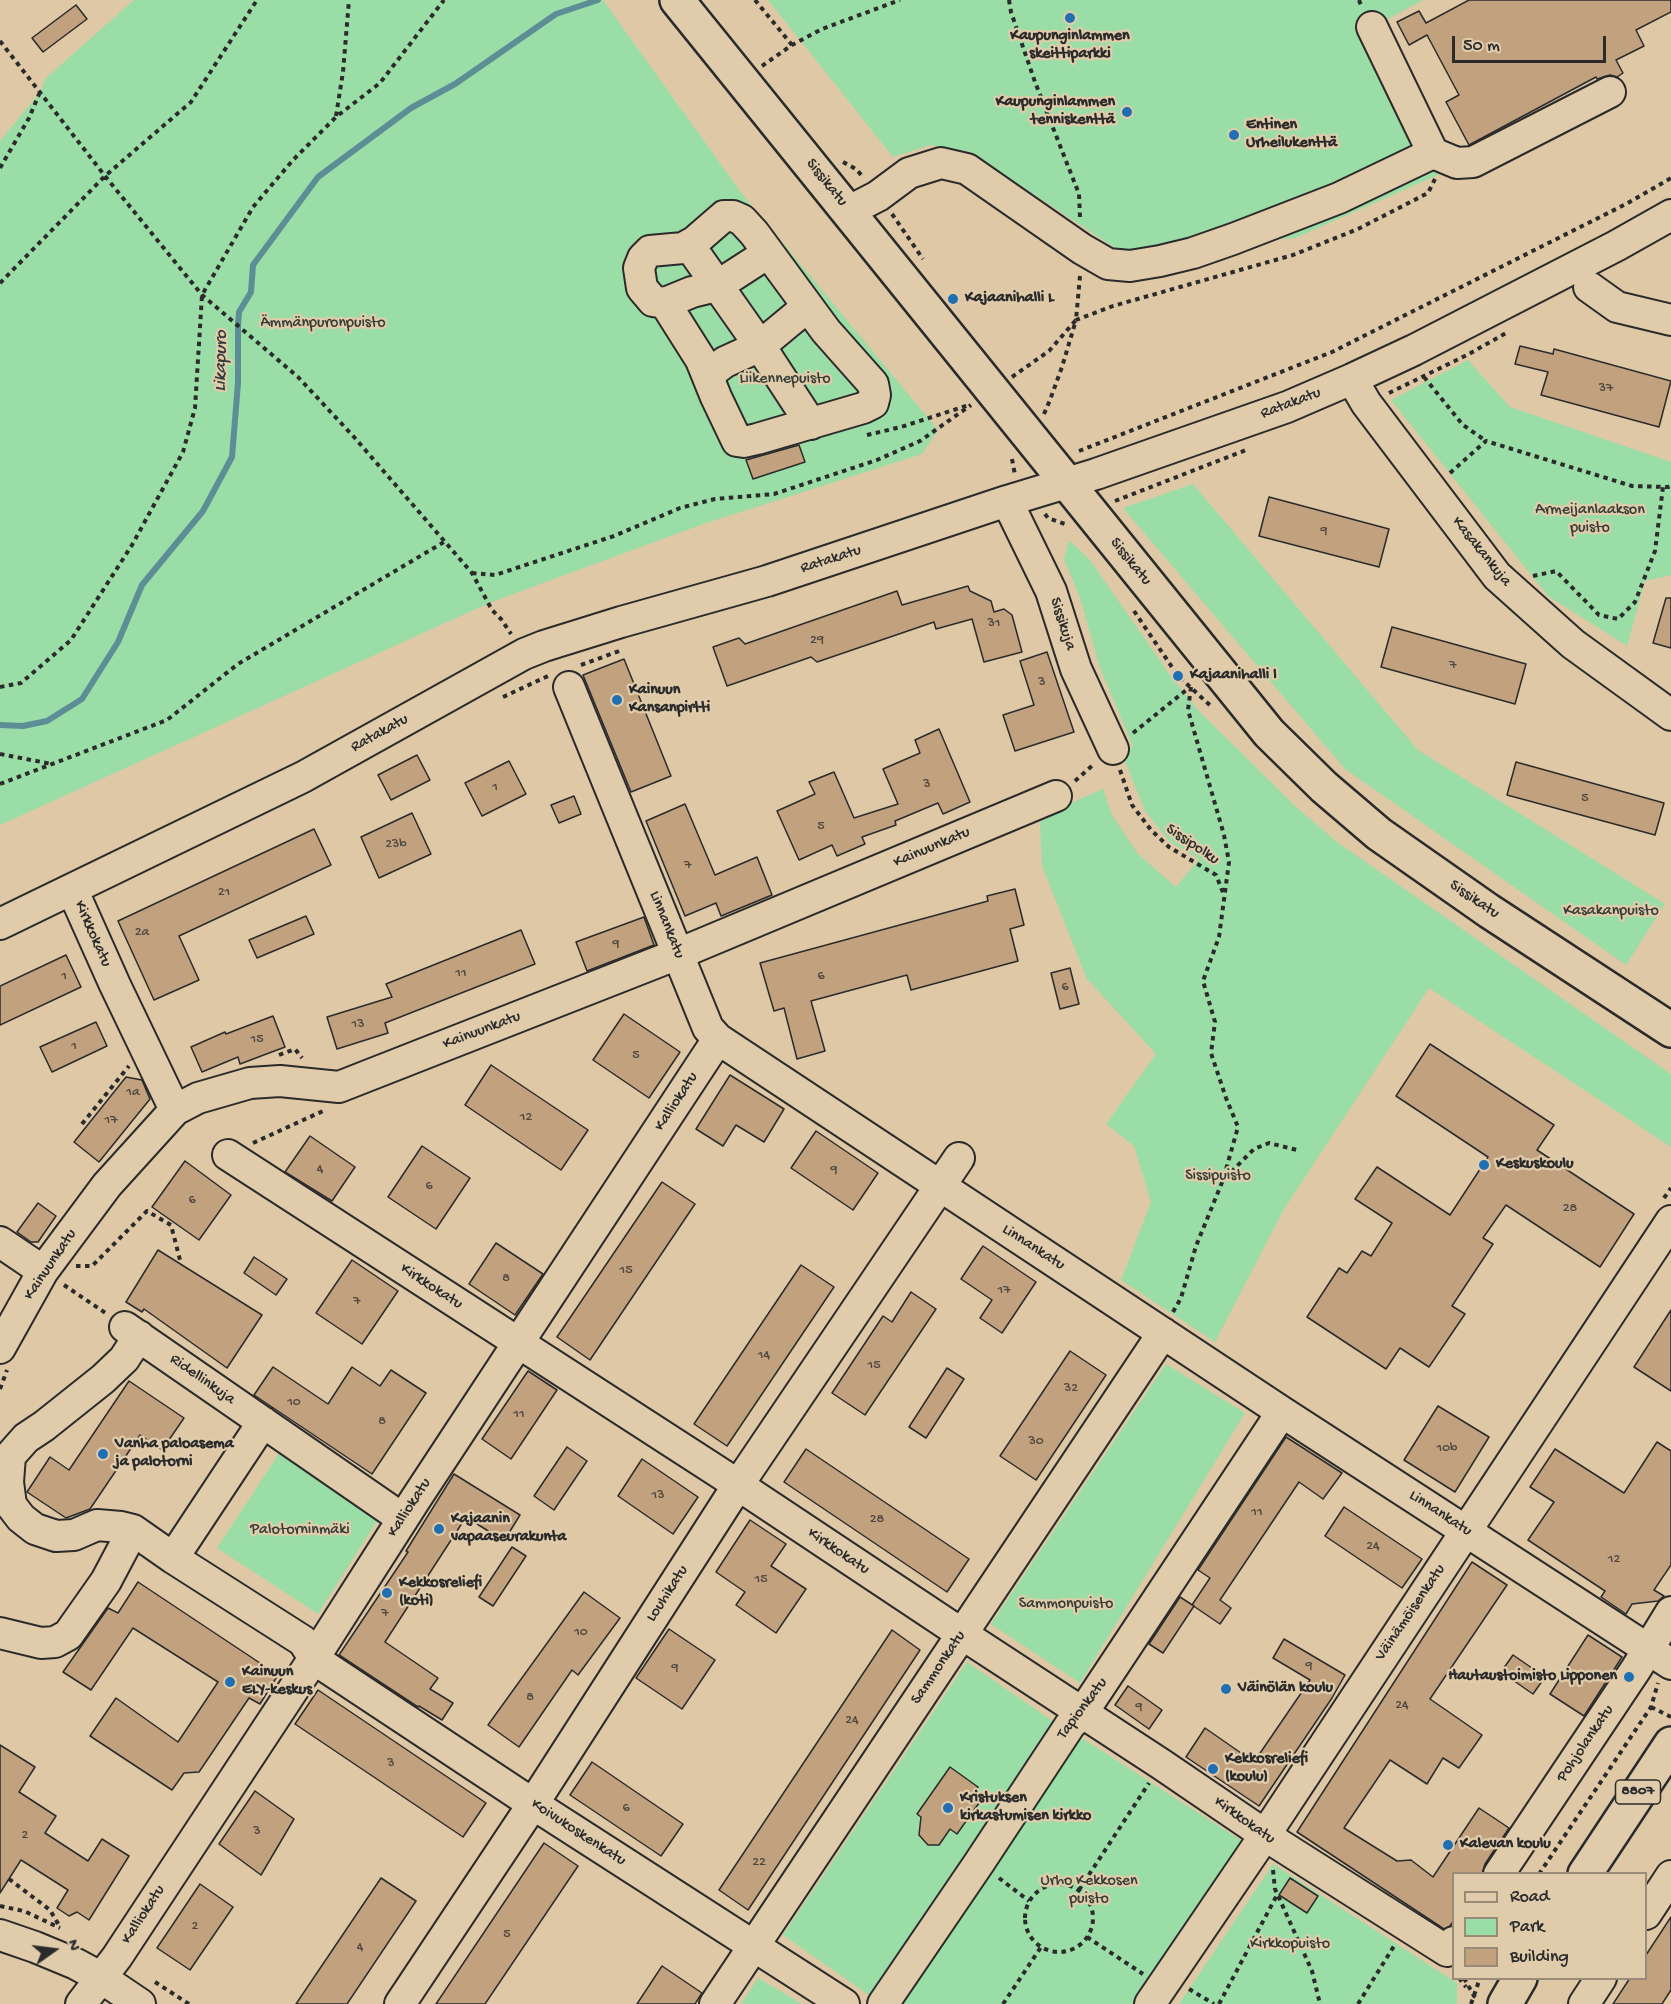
<!DOCTYPE html>
<html>
<head>
<meta charset="utf-8">
<style>
	body { margin:0 }
	#map { position:relative; width:1671px; height:2004px; overflow:hidden; background:#dfc8a5; font-family:"Gochi Hand",sans-serif }
	canvas { display:block }
	.legend { position:absolute; left:1452px; top:1872px; width:195px; height:108px; box-sizing:border-box; background:#e0ccab; border:2px solid #988c78; margin:0; padding:8px 10px; list-style:none; font-size:18px; color:#2b2b2b }
	.legend li { display:flex; align-items:center; gap:12px; height:30px }
	.legend b { width:30px; border:2px solid #988c78 }
	.north { position:absolute; left:24px; top:1920px; width:60px; height:60px; -webkit-text-stroke:4px #e0ccab; paint-order:stroke; rotate:76deg; font-size:16px; font-weight:700; line-height:24px; text-align:center; color:#2b2b2b }
	.north::after { content:''; display:block; margin:auto; width:21px; height:27px; background:#2b2b2b; clip-path:polygon(50% 0,100% 100%,50% 72%,0 100%) }
	.scale { position:absolute; left:1452px; top:36px; width:154px; height:27px; box-sizing:border-box; border:3px solid #2b2b2b; border-top:0; padding-left:8px; font-size:18px; line-height:21px; white-space:nowrap; color:#2b2b2b; -webkit-text-stroke:4px #e0ccab; paint-order:stroke }
</style>
</head>
<body>
<div id="map">
<canvas width="1671" height="2004"></canvas>
<ul class="legend">
<li><b style="height:8px;background:#e0ccab"></b>Road</li>
<li><b style="height:16px;background:#9bdda7"></b>Park</li>
<li><b style="height:16px;background:#c1a17e"></b>Building</li>
</ul>
<div class="north">N</div>
<div class="scale">50 m</div>
</div>
<script>
const ctx = document.querySelector('canvas').getContext('2d');
ctx.lineJoin = 'round';
function fillPath(path, color) { ctx.fillStyle = color; ctx.fill(path, 'evenodd'); }
const shape = rows => new Path2D(rows.map(r => 'M' + r).join(''));
function trace(path, color, width, dash) { ctx.strokeStyle = color; ctx.lineWidth = width; ctx.lineCap = dash ? 'butt' : 'round'; ctx.setLineDash(dash || []); ctx.stroke(path); }
function drawText(font, color, halo, rows, align = 'center') {
  ctx.font = font + ' "Gochi Hand",sans-serif'; ctx.lineWidth = 4.5; ctx.setLineDash([]); ctx.textBaseline = 'middle'; ctx.strokeStyle = halo; ctx.fillStyle = color; for (const [text, x, y, turn = 0] of rows) {
    ctx.save(); ctx.translate(x, y); ctx.rotate((+turn || 0) * Math.PI / 180); ctx.textAlign = isNaN(turn) ? turn : align; if (halo) ctx.strokeText(text, 0, 0); ctx.fillText(text, 0, 0); ctx.restore();
  }
}
fillPath(shape([
	[134,0,603,0,742,194,938,430,922,454,703,524,489,603,0,825,0,141,40,92,46,78],
	[768,0,1423,0,1373,27,1449,170,1295,238,1121,252,970,152,931,145,893,157],
	[1468,360,1510,407,1671,462,1671,575,1645,581,1627,646,1548,596,1391,400],
	[1193,484,1418,750,1665,904,1626,965,1345,769,1123,508],
	[1069,540,1090,560,1170,675,1198,710,1294,805,1337,842,1671,1074,1671,1147,1429,988,1284,1209,1215,1342,1121,1280,1151,1202,1134,1146,1106,1124,1156,1054,1087,979,1042,866,1040,822,1073,802,1103,789,1112,815,1138,854,1176,887,1199,859,1169,841,1145,811,1123,756,1133,746,1100,668,1080,598,1064,559],
	[1166,1364,1245,1413,1080,1683,991,1624],
	[284,1446,382,1513,318,1614,217,1548],
	[967,1662,1060,1726,876,2000,783,1935],
	[1077,1735,1242,1841,1132,2004,893,2004],
	[1273,1864,1457,1983,1457,2004,1179,2004],
	[758,1978,802,2004,741,2004]
]), '#9bdda7');
trace(shape([
	[0,725,23,726,47,721,82,699,118,642,142,585,203,511,232,457,238,383,238,325,239,312,251,292,253,265,318,177,411,108,455,84,556,14,598,0]
]), '#5d8d95', 6);
const building = shape([
	[1469,0,1671,0,1671,12,1636,30,1644,46,1616,60,1623,73,1617,77,1610,75,1597,79,1596,77,1469,145,1446,102,1459,95,1427,35,1409,45,1397,22,1419,11,1426,23,1469,0],
	[76,5,87,19,43,52,32,38,76,5],
	[1520,346,1553,354,1554,349,1671,381,1659,427,1541,395,1548,372,1515,364,1520,346],
	[799,445,805,462,753,479,746,460,799,445],
	[1269,497,1389,529,1379,567,1259,536,1269,497],
	[968,586,970,591,991,601,994,612,1004,609,1012,615,1022,652,984,662,972,619,936,629,934,622,817,662,811,657,727,686,713,647,739,638,745,644,897,591,902,605,968,586],
	[1666,598,1671,598,1671,648,1653,643,1666,598],
	[1392,627,1526,664,1515,704,1381,667,1392,627],
	[1047,652,1074,732,1015,751,1003,715,1034,705,1020,661,1047,652],
	[624,659,671,776,631,792,583,675,624,659],
	[939,729,970,802,943,814,938,803,895,821,896,825,862,837,865,844,837,856,832,845,799,860,777,811,815,794,809,782,834,772,854,818,898,804,883,769,920,753,915,740,939,729],
	[417,755,430,780,391,800,378,775,417,755],
	[509,761,526,794,482,816,465,783,509,761],
	[1516,762,1664,803,1655,835,1507,795,1516,762],
	[574,796,581,814,559,823,551,805,574,796],
	[685,804,715,875,757,857,772,895,721,916,716,903,685,916,646,821,685,804],
	[412,813,431,854,379,878,361,837,412,813],
	[314,829,331,865,179,936,199,980,154,1000,118,921,314,829],
	[1015,889,1024,925,1010,929,1018,961,911,990,907,975,811,1001,825,1051,797,1059,784,1008,774,1011,760,963,988,901,987,896,1015,889],
	[306,916,314,934,257,958,249,940,306,916],
	[644,917,654,945,587,971,576,942,644,917],
	[521,930,535,964,385,1023,388,1033,337,1049,327,1017,392,997,386,984,521,930],
	[66,955,81,987,0,1025,0,986,66,955],
	[1070,968,1079,1004,1060,1009,1051,973,1070,968],
	[624,1014,680,1052,649,1098,593,1060,624,1014],
	[273,1016,285,1047,240,1064,238,1057,202,1072,191,1047,225,1032,226,1034,273,1016],
	[96,1022,107,1046,52,1072,40,1047,96,1022],
	[1430,1044,1554,1125,1537,1150,1634,1214,1600,1267,1506,1205,1483,1238,1493,1244,1452,1306,1465,1314,1429,1367,1400,1348,1386,1369,1307,1317,1339,1268,1347,1273,1362,1251,1371,1256,1392,1223,1355,1199,1377,1167,1450,1215,1488,1157,1396,1096,1430,1044],
	[491,1065,588,1130,561,1170,465,1105,491,1065],
	[730,1075,784,1109,764,1142,736,1125,723,1146,696,1129,730,1075],
	[126,1077,142,1080,150,1099,99,1162,74,1142,126,1077],
	[816,1131,878,1173,853,1210,791,1168,816,1131],
	[310,1136,355,1167,332,1201,285,1172,310,1136],
	[422,1146,470,1178,436,1229,388,1197,422,1146],
	[185,1161,231,1195,199,1240,152,1207,185,1161],
	[662,1182,695,1204,590,1360,557,1337,662,1182],
	[38,1203,56,1216,38,1242,31,1242,17,1232,38,1203],
	[496,1243,543,1274,515,1315,469,1284,496,1243],
	[983,1246,1036,1282,1002,1333,980,1318,992,1300,961,1279,983,1246],
	[158,1250,262,1315,227,1368,144,1309,142,1312,126,1302,158,1250],
	[254,1257,287,1279,276,1295,244,1273,254,1257],
	[352,1260,398,1291,362,1344,316,1313,352,1260],
	[801,1265,834,1287,727,1446,694,1424,801,1265],
	[911,1292,936,1309,865,1415,832,1393,883,1316,892,1322,911,1292],
	[1671,1310,1671,1391,1634,1367,1671,1310],
	[1070,1351,1106,1375,1036,1480,1000,1456,1070,1351],
	[273,1367,328,1404,352,1367,380,1386,391,1370,426,1393,372,1474,254,1395,273,1367],
	[947,1368,964,1379,926,1438,909,1427,947,1368],
	[528,1371,557,1390,511,1459,482,1439,528,1371],
	[129,1381,184,1418,162,1450,140,1435,90,1509,66,1518,27,1492,50,1457,69,1470,129,1381],
	[1438,1406,1489,1437,1455,1492,1404,1460,1438,1406],
	[1286,1437,1342,1473,1323,1499,1299,1482,1220,1600,1231,1608,1220,1624,1192,1605,1210,1578,1198,1570,1286,1437],
	[1657,1442,1671,1451,1671,1565,1654,1590,1664,1596,1658,1601,1632,1604,1626,1614,1601,1597,1605,1591,1528,1540,1554,1502,1530,1487,1555,1449,1624,1493,1657,1442],
	[567,1447,587,1461,554,1510,534,1496,567,1447],
	[806,1449,969,1559,947,1592,784,1482,806,1449],
	[642,1459,698,1497,673,1534,618,1496,642,1459],
	[454,1474,520,1515,504,1541,466,1517,385,1642,438,1678,430,1689,453,1703,442,1720,419,1706,418,1707,339,1655,408,1552,406,1551,454,1474],
	[1344,1507,1422,1559,1402,1588,1325,1536,1344,1507],
	[750,1520,786,1544,771,1566,806,1589,776,1633,736,1605,745,1592,716,1572,750,1520],
	[512,1547,526,1556,493,1606,479,1597,512,1547],
	[1472,1562,1507,1585,1430,1699,1482,1735,1459,1768,1443,1758,1427,1784,1390,1760,1344,1828,1397,1861,1411,1860,1433,1877,1479,1808,1509,1828,1485,1864,1482,1874,1454,1874,1454,1920,1450,1926,1444,1929,1297,1832,1472,1562],
	[138,1582,278,1675,260,1704,249,1698,199,1772,184,1773,172,1790,90,1736,116,1698,178,1742,218,1682,133,1628,91,1690,63,1672,108,1608,118,1613,138,1582],
	[584,1592,620,1618,578,1675,572,1670,519,1747,488,1725,584,1592],
	[1180,1597,1194,1606,1163,1653,1149,1644,1180,1597],
	[669,1629,715,1660,682,1709,636,1678,669,1629],
	[892,1630,920,1650,748,1910,719,1890,892,1630],
	[1588,1635,1622,1657,1584,1716,1550,1694,1588,1635],
	[1284,1639,1345,1675,1332,1698,1259,1806,1186,1757,1205,1728,1254,1762,1310,1680,1273,1658,1284,1639],
	[1513,1655,1545,1677,1533,1694,1501,1672,1513,1655],
	[1128,1686,1162,1710,1149,1729,1115,1705,1128,1686],
	[318,1690,486,1803,463,1837,295,1724,318,1690],
	[0,1745,35,1767,19,1792,56,1816,45,1833,88,1861,102,1839,129,1856,89,1920,77,1912,69,1916,57,1908,68,1890,21,1860,0,1893,0,1745],
	[592,1762,683,1824,661,1856,570,1795,592,1762],
	[950,1767,978,1787,971,1797,979,1803,957,1834,950,1829,939,1845,928,1845,919,1835,921,1817,917,1814,950,1767],
	[255,1791,294,1819,261,1875,219,1844,255,1791],
	[544,1843,578,1866,485,2004,436,2004,544,1843],
	[381,1878,416,1901,347,2004,296,2004,381,1878],
	[1290,1878,1318,1896,1307,1913,1279,1895,1290,1878],
	[200,1884,233,1907,190,1970,157,1948,200,1884],
	[1671,1917,1671,1990,1662,2004,1613,2004,1630,1978,1646,1978,1646,1955,1671,1917],
	[662,1966,702,1993,695,2004,637,2004,662,1966]
]);
fillPath(building, '#c1a17e');
trace(building, '#2b2b2b', 1.5);
const minor = shape([
	[1433,153,1457,163,1473,162,1610,92],
	[849,211,878,196,909,173,941,163,967,169,1082,249,1108,264,1130,266,1160,261,1193,253,1233,239,1339,198,1433,153,1372,27],
	[724,216,733,216,742,220,754,233,826,331,873,384,875,395,873,403,863,408,757,439,744,442,737,441,716,397,701,360,665,303,653,301,642,288,639,268,643,258,650,251,683,248,694,242,724,216],
	[689,245,760,346,811,424],
	[1589,287,1617,307,1671,320],
	[665,303,692,292,717,286,768,253],
	[1352,379,1366,403,1497,576,1573,644,1671,715],
	[710,381,713,371,725,362,760,346,807,307],
	[1007,501,1051,591,1076,669,1113,749],
	[569,687,708,1028,718,1039,1282,1412,1671,1664],
	[72,889,115,985,175,1110],
	[0,924,303,777,524,654,544,646,621,622,767,581,1007,501,1096,474,1287,407,1352,379,1414,350,1616,246,1671,215],
	[228,1155,723,1475,962,1634,1161,1764,1280,1845,1447,1951,1454,1942],
	[0,1242,43,1271],
	[125,1327,403,1519],
	[139,1336,124,1359,103,1379,44,1426,26,1438,10,1456,8,1482,11,1505,21,1518,35,1529,56,1536,74,1535,97,1525,121,1527,133,1530,173,1558,263,1422],
	[0,1348,43,1271,107,1185,175,1110,198,1098,250,1083,280,1081,339,1087,678,954,1056,796],
	[173,1558,303,1641,314,1658,326,1667,533,1804,844,2004],
	[0,1633,41,1643,55,1642,68,1635,106,1581,133,1530],
	[1499,1874,1636,1669,1671,1612],
	[1646,1914,1671,1876],
	[0,1935,35,1947,76,1964,100,1977,140,2004],
	[81,2004,117,1957,314,1658,415,1500,718,1039],
	[400,2004,533,1804,738,1485,959,1158],
	[715,2004,1163,1333],
	[883,2004,979,1863,1070,1725,1083,1712,1091,1700,1282,1412],
	[1150,2004,1265,1835,1671,1221],
	[1584,2004,1601,1978]
]);
const major = shape([
	[677,0,1269,733,1324,787,1379,834,1489,911,1671,1030],
	[1585,1874,1671,1744],
	[1505,2004,1520,1978]
]);
trace(minor, '#2b2b2b', 34);
trace(major, '#2b2b2b', 38);
trace(shape([
	[755,0,792,45],
	[1009,0,1011,12,1035,82,1079,194,1080,218],
	[1359,0,1362,8],
	[0,41,105,176,202,295,298,377,354,437,472,573,492,610,501,619,511,634],
	[762,66,792,45,822,29,900,0],
	[336,116,343,72,349,0],
	[843,162,856,169,863,177],
	[0,168,29,118,40,92],
	[892,214,923,259],
	[0,283,105,176,191,102,257,0],
	[1012,377,1049,351,1076,320,1080,276],
	[1424,377,1463,425,1486,441],
	[1389,393,1467,355,1508,332],
	[1044,414,1050,400,1062,367,1076,320,1113,306,1293,255,1358,229,1428,193,1435,179],
	[867,435,901,427,969,405],
	[1079,451,1332,352,1626,204,1671,178],
	[1012,459,1015,475],
	[1450,473,1486,441,1632,486,1668,487,1671,486],
	[1115,501,1246,450],
	[1045,514,1048,518,1065,524],
	[472,573,495,575,614,536,680,508,715,499,774,494,877,460,920,441,971,405],
	[1533,576,1556,571,1599,615,1618,619,1635,602,1655,551,1663,487],
	[1134,611,1178,676,1212,707],
	[581,665,622,650],
	[0,687,21,683,71,640,132,545,183,452,195,408,202,295,253,207,293,160,336,117,380,83,444,0],
	[1191,687,1188,710,1224,835,1229,862,1219,937,1203,981,1215,1022,1211,1053,1226,1098,1238,1127,1223,1180],
	[503,697,548,676],
	[1133,733,1190,687],
	[0,754,52,764],
	[1120,770,1132,805,1151,830,1169,847,1216,875,1224,895],
	[1075,781,1094,764],
	[0,784,167,720,238,664,444,542],
	[279,1055,295,1049,302,1058],
	[82,1124,129,1066],
	[253,1143,323,1111],
	[1664,1198,1671,1188],
	[76,1266,92,1266,147,1211,171,1225,180,1260],
	[64,1285,107,1314],
	[1173,1312,1181,1298,1196,1246,1223,1180,1254,1149,1269,1143,1297,1150],
	[0,1389,7,1370],
	[1651,1707,1671,1717],
	[1273,1870,1275,1889,1312,1971,1320,2004],
	[1539,1874,1651,1707,1658,1683],
	[999,1878,1029,1901],
	[9,1879,50,1910,60,1927],
	'1025 1918a34 34 0 1 1 68 0a34 34 0 1 1-68 0Z',
	[1079,1890,1149,1783],
	[0,1906,24,1911,60,1928],
	[1087,1937,1143,1974],
	[1459,1978,1466,1987],
	[1464,1978,1474,1996,1479,2000],
	[155,1982,189,2004],
	[1189,1989,1214,2004],
	[1003,2004,1041,1947],
	[1219,2004,1277,1895],
	[1358,2004,1394,1946],
	[1471,2004,1480,1978]
]), '#2b2b2b', 4, [4.5, 4.5]);
trace(minor, '#e0ccab', 30);
trace(major, '#e0ccab', 33);
for (const [x, y, r, color] of [
	[1070,18,6,"#1f6fb2"],
	[1127,112,6,"#1f6fb2"],
	[1234,135,6,"#1f6fb2"],
	[953,299,6,"#1f6fb2"],
	[1178,676,6,"#1f6fb2"],
	[617,700,6,"#1f6fb2"],
	[1484,1165,6,"#1f6fb2"],
	[103,1454,6,"#1f6fb2"],
	[439,1529,6,"#1f6fb2"],
	[387,1593,6,"#1f6fb2"],
	[1629,1677,6,"#1f6fb2"],
	[230,1682,6,"#1f6fb2"],
	[1226,1689,6,"#1f6fb2"],
	[1213,1769,6,"#1f6fb2"],
	[948,1808,6,"#1f6fb2"],
	[1448,1845,6,"#1f6fb2"]
]) { const dot = new Path2D(); dot.arc(x, y, r, 0, 2 * Math.PI); ctx.fillStyle = color; ctx.fill(dot); trace(dot, '#e0ccab', 2); }
drawText('14px', '#504840', null, [
	["37",1606,389],
	["9",1324,532],
	["31",994,624],
	["29",817,641],
	["7",1453,666],
	["3",1042,683],
	["3",927,785],
	["1",495,788],
	["5",1585,799],
	["5",821,827],
	["23b",396,845],
	["7",688,866],
	["21",224,893],
	["2a",142,933],
	["9",616,945],
	["11",461,974],
	["1",64,977],
	["6",821,977],
	["6",1065,988],
	["13",358,1025],
	["15",257,1040],
	["1",74,1047],
	["5",636,1056],
	["1a",133,1093],
	["12",526,1118],
	["17",111,1121],
	["4",320,1170],
	["9",834,1171],
	["6",429,1187],
	["6",192,1201],
	["28",1570,1209],
	["15",626,1271],
	["8",506,1279],
	["17",1004,1291],
	["7",357,1302],
	["14",764,1356],
	["15",874,1366],
	["32",1071,1389],
	["10",294,1403],
	["11",519,1415],
	["8",382,1422],
	["30",1036,1442],
	["10b",1447,1449],
	["13",658,1496],
	["11",1257,1513],
	["28",877,1520],
	["24",1373,1547],
	["12",1614,1560],
	["15",761,1580],
	["7",385,1614],
	["10",581,1633],
	["9",1309,1667],
	["9",675,1669],
	["8",530,1698],
	["24",1402,1706],
	["9",1139,1708],
	["24",852,1721],
	["3",391,1764],
	["6",626,1809],
	["3",257,1832],
	["2",25,1836],
	["22",759,1863],
	["2",195,1927],
	["5",507,1935],
	["4",360,1948]
]);
for (const [x, y, w] of [
	[1638,1792,45]
]) { const box = new Path2D(); box.roundRect(x - w / 2, y - 12, w, 24, 4.5); ctx.fillStyle = '#e0ccab'; ctx.fill(box); trace(box, '#2b2b2b', 1.5); }
drawText('bold 15px', '#2b2b2b', null, [
	["8807",1638,1792]
]);
drawText('bold 16px', '#2b2b2b', '#e0ccab', [
	["Kaupunginlammen",1070,37,"center"],
	["skeittiparkki",1070,55,"center"],
	["Kaupunginlammen",1115,103,"right"],
	["tenniskenttä",1115,121,"right"],
	["Entinen",1246,126],
	["Urheilukenttä",1246,144],
	["Kajaanihalli L",965,299],
	["Kajaanihalli I",1190,676],
	["Kainuun",629,691],
	["Kansanpirtti",629,709],
	["Keskuskoulu",1496,1165],
	["Vanha paloasema",115,1445],
	["ja palotorni",115,1463],
	["Kajaanin",451,1520],
	["vapaaseurakunta",451,1538],
	["Kekkosreliefi",399,1584],
	["(koti)",399,1602],
	["Kainuun",242,1673],
	["ELY-keskus",242,1691],
	["Hautaustoimisto Lipponen",1617,1677,"right"],
	["Väinölän koulu",1238,1689],
	["Kekkosreliefi",1225,1760],
	["(koulu)",1225,1778],
	["Kristuksen",960,1799],
	["kirkastumisen kirkko",960,1817],
	["Kalevan koulu",1460,1845]
], 'left');
drawText('16px', '#2b2b2b', '#e0ccab', [
	["Sissikatu",826,183,51],
	["Ratakatu",1291,404,-21],
	["Kasakankuja",1481,552,51],
	["Ratakatu",831,560,-18],
	["Sissikatu",1130,562,51],
	["Sissikuja",1062,624,72],
	["Ratakatu",380,734,-29],
	["Sissipolku",1192,845,34],
	["Kainuunkatu",932,848,-23],
	["Sissikatu",1474,900,34],
	["Linnankatu",666,925,68],
	["Kirkkokatu",92,934,66],
	["Kainuunkatu",482,1031,-21],
	["Kalliokatu",677,1102,-57],
	["Linnankatu",1033,1248,33],
	["Kainuunkatu",51,1265,-56],
	["Kirkkokatu",431,1287,33],
	["Ridellinkuja",202,1380,35],
	["Kalliokatu",410,1508,-57],
	["Linnankatu",1440,1514,33],
	["Kirkkokatu",838,1552,34],
	["Louhikatu",668,1594,-57],
	["Väinämöisenkatu",1411,1613,-56],
	["Sammonkatu",939,1668,-56],
	["Tapionkatu",1083,1709,-53],
	["Pohjolankatu",1586,1744,-56],
	["Kirkkokatu",1244,1821,35],
	["Koivukoskenkatu",578,1833,33],
	["Kalliokatu",144,1915,-57]
]);
drawText('16px', '#363d37', '#e0ccab', [
	["Ämmänpuronpuisto",323,324],
	["Liikennepuisto",785,380],
	["Armeijanlaakson",1590,511],
	["puisto",1590,529],
	["Kasakanpuisto",1611,912],
	["Sissipuisto",1218,1177],
	["Palotorninmäki",300,1531],
	["Sammonpuisto",1066,1605],
	["Urho Kekkosen",1089,1882],
	["puisto",1089,1900],
	["Kirkkopuisto",1290,1945]
]);
drawText('italic 18px', '#333b3d', '#e0ccab', [
	["Likapuro",222,361,-89]
]);
</script>
</body>
</html>
